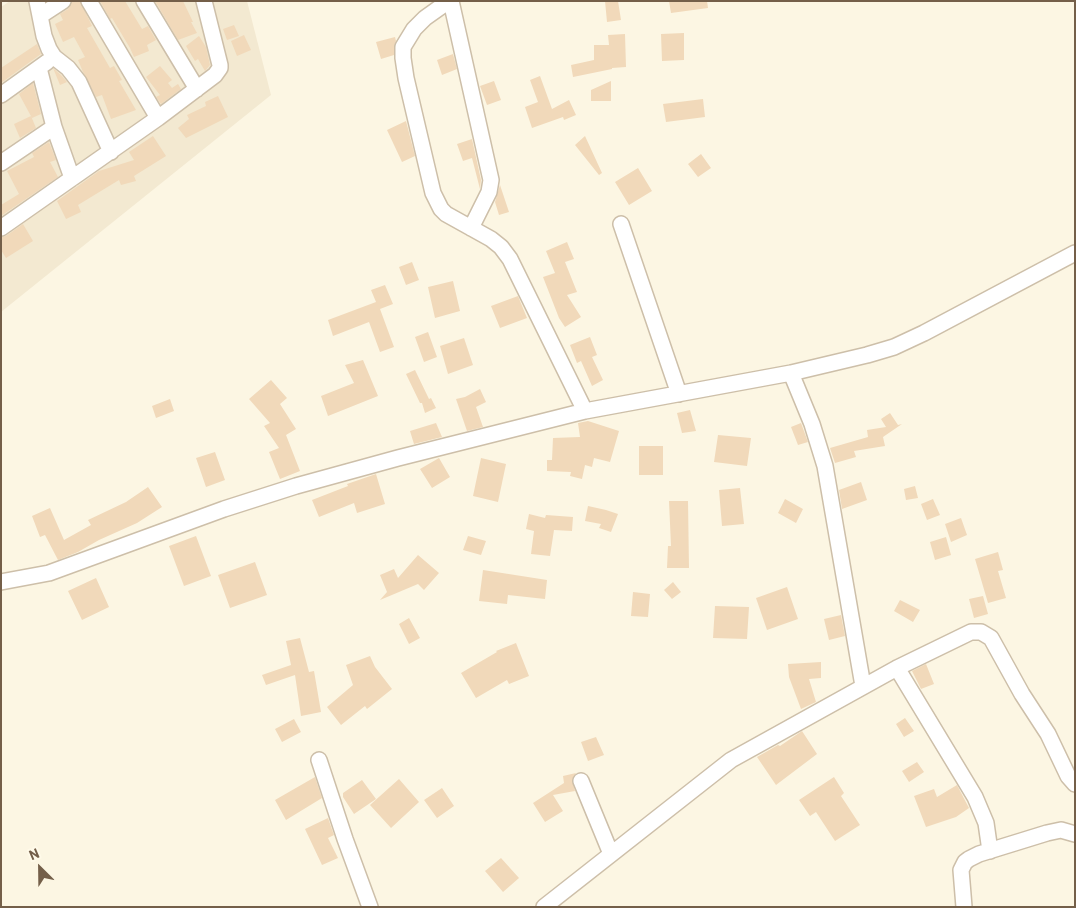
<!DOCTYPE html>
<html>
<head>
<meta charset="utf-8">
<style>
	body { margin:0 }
	#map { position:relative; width:1076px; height:908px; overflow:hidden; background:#fcf6e3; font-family:Barlow,sans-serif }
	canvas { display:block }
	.frame { position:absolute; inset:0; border:2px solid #745f49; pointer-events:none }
	.north { position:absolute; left:15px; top:843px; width:50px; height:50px; -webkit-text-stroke:4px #fffae9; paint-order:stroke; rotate:337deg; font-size:14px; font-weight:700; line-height:20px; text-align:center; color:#745f49 }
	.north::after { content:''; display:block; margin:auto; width:18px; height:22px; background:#745f49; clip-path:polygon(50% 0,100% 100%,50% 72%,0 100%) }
</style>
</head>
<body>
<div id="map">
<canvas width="1076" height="908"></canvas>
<div class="frame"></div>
<div class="north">N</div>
</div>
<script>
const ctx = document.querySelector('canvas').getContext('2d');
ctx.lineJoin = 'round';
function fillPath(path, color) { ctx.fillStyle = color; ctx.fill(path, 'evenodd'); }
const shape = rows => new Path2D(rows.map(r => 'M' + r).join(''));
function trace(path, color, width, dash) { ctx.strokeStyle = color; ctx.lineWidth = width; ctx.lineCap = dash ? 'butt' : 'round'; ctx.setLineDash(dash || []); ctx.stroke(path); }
fillPath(shape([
	[10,1,247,1,271,95,1,312,1,7]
]), '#f3e9d1');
fillPath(shape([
	[72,1,80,1,92,26,87,28,110,68,114,66,122,80,119,81,136,110,111,119,102,95,96,97,83,72,78,60,85,57,74,37,63,42,55,24,63,20,60,14,68,9],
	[100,1,125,1,142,29,148,26,156,40,147,45,149,51,134,57,130,48,112,18,110,19],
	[155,1,183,1,193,22,191,22,197,33,178,40],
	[605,1,618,1,621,20,607,22],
	[669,1,707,1,708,8,671,13],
	[234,25,239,36,227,40,223,29],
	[684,33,684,60,662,61,661,34],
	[625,34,626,67,612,68,612,69,573,77,571,65,594,60,594,45,609,45,608,35],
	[244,35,251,50,237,56,231,41],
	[199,36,206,47,210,65,205,71,198,59,195,61,186,46],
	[395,37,396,41,394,46,394,55,381,59,376,42],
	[37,44,41,54,1,83,1,68],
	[453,54,457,69,442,75,437,60],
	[160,66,172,80,168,83,172,88,178,84,181,89,161,104,156,97,160,95,146,77],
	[53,68,61,75,67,82,60,85],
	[540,76,552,109,569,100,576,115,564,120,563,117,532,128,525,107,538,102,530,80],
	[494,81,501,100,487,105,480,86],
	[611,81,611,101,591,101,591,90],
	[33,83,41,114,32,118,19,94],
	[218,96,228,117,186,138,178,128,189,119,187,115,206,106,205,102],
	[703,99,705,117,666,122,663,104],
	[31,116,36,128,20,138,14,124],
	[406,121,415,156,402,162,387,130],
	[153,136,166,156,134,176,136,181,121,185,119,180,78,205,81,212,66,219,57,201,99,171,134,160,129,152],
	[585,136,602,173,599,175,575,145],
	[472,139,481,180,480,189,472,158,463,161,457,144],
	[49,142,56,160,50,162,58,177,1,216,1,205,19,194,7,171,34,157,32,153],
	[701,154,711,168,698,177,688,164],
	[638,168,652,191,629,205,615,182],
	[500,185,509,212,499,215,495,202],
	[23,224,33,241,6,258,1,250,1,237,6,236],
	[567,242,574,259,565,262,577,292,567,295,581,317,565,327,559,318,543,277,555,273,546,251],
	[412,262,419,280,406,285,399,267],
	[453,281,460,311,435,318,428,287],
	[385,285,393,304,380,309,394,347,380,352,369,322,333,336,328,320,376,302,371,290],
	[518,296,527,318,500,328,491,306],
	[428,332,437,357,424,362,415,337],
	[590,337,597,355,592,357,603,380,592,386,581,361,577,363,570,345],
	[464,338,473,365,448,374,440,346],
	[363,360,378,396,328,416,321,396,354,383,345,365],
	[415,370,429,399,431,398,436,408,425,413,422,403,420,403,406,374],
	[271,380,287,398,280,404,296,429,286,435,300,471,280,479,269,452,279,448,264,426,270,423,249,399],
	[480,389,486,402,476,407,483,427,467,431,456,399,465,397],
	[170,399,174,411,156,418,152,406],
	[690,410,696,431,682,433,677,413],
	[890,413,898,425,902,424,883,437,885,446,854,451,856,457,835,463,830,448,868,437,867,430,886,427,881,419],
	[588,421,619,431,610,462,594,458,592,467,585,465,582,479,570,476,571,472,547,471,547,460,552,460,553,438,580,437,578,423],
	[436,423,442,437,414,444,410,431],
	[801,423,808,442,798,445,791,427],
	[718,435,751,438,747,466,714,462],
	[639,446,663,446,663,475,639,475],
	[215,452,225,480,206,487,196,458],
	[439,458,450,477,432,488,420,469],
	[481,458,506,464,498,502,473,496],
	[376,474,385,504,357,513,354,503,319,517,312,500,348,486,347,484],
	[861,482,867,500,842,509,839,490],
	[915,486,918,498,906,500,904,489],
	[148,487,162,507,137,523,99,540,78,552,58,560,45,535,40,537,32,516,50,508,64,540,91,525,88,520,126,502],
	[740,488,744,524,722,526,719,490],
	[785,499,803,509,796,523,778,513],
	[933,499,940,515,927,520,921,504],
	[669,501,688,501,689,568,667,568,668,546,671,546],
	[588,506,606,510,618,514,611,532,599,528,601,524,585,521],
	[529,514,545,518,546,515,573,517,572,531,554,530,550,556,531,554,534,531,526,529],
	[961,518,967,535,951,542,945,524],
	[196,536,211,576,184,586,169,546],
	[468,536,486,541,481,555,463,550],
	[946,537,951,555,935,560,930,542],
	[998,552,1003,570,998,571,1006,598,988,603,975,559],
	[418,555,439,573,424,590,418,584,380,600,387,592,380,575,394,569,398,578],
	[255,562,267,595,230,608,218,575],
	[483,570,547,580,545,599,508,595,507,604,479,601],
	[96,578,109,607,82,620,68,591],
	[673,582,681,592,672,599,664,590],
	[787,587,798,619,767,630,756,598],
	[633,592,650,594,648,617,631,616],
	[983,596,988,614,974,618,969,599],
	[900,600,920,610,913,622,894,611],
	[715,606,749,607,747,639,713,638],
	[841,615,845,636,829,640,824,619],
	[409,618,420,638,409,644,399,624],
	[300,638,309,672,314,671,321,712,301,716,295,675,266,685,262,675,291,665,286,641],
	[516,643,529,676,509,684,507,680,476,698,461,673,497,652,496,651],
	[370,656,375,667,392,689,367,709,365,706,341,725,327,707,353,685,346,665],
	[821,662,821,678,809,679,816,702,801,709,789,677,788,664],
	[926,664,934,684,921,689,912,671],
	[905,718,914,731,904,737,896,724],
	[294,719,301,732,282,742,275,729],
	[802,731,817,754,776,785,757,757,778,745,780,746],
	[596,737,604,755,588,761,581,742],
	[917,762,924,772,909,782,902,771],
	[576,773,572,780,575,791,553,795,563,811,545,822,533,803,564,783,563,776],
	[315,777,322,798,286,820,275,800],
	[834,777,844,793,841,796,860,825,835,841,816,812,810,816,799,800],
	[399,779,419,802,391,828,370,805],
	[362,780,376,799,354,814,343,797,343,793],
	[957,785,969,808,956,817,926,827,914,796,934,789,937,797],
	[442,788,454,806,437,818,424,800],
	[328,818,334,835,328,838,338,858,322,865,305,829],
	[501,858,519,878,503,892,485,871]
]), '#f1d9ba');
const minor = shape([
	[37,1,44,36,49,49,54,57,68,68,79,82,111,152],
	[89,1,158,118],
	[144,1,197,89],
	[449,1,425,18,414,29,403,47,403,58,406,78,433,193,441,209,446,214,491,239,501,247,510,259,585,411],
	[451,1,491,180,489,192,471,228],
	[40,16,63,1],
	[39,68,54,127,72,178],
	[1,95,47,62],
	[1,163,54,127],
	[621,224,679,394],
	[1,228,158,118,215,75,220,68,220,65,204,1],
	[791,373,812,424,825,466,863,686],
	[1,582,49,573,224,509,296,486,398,458,585,411,791,373,867,355,894,347,924,333,1075,253],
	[897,668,975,797,986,823,990,851],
	[319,760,345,839,370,907],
	[581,781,611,854],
	[544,907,731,760,897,668,971,632,981,632,991,638,1022,694,1048,734,1068,776,1075,784],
	[964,907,961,870,965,862,969,859,979,854,1047,833,1061,830,1075,834]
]);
trace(minor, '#cdbfa9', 18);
trace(minor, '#fff', 15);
</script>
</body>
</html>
